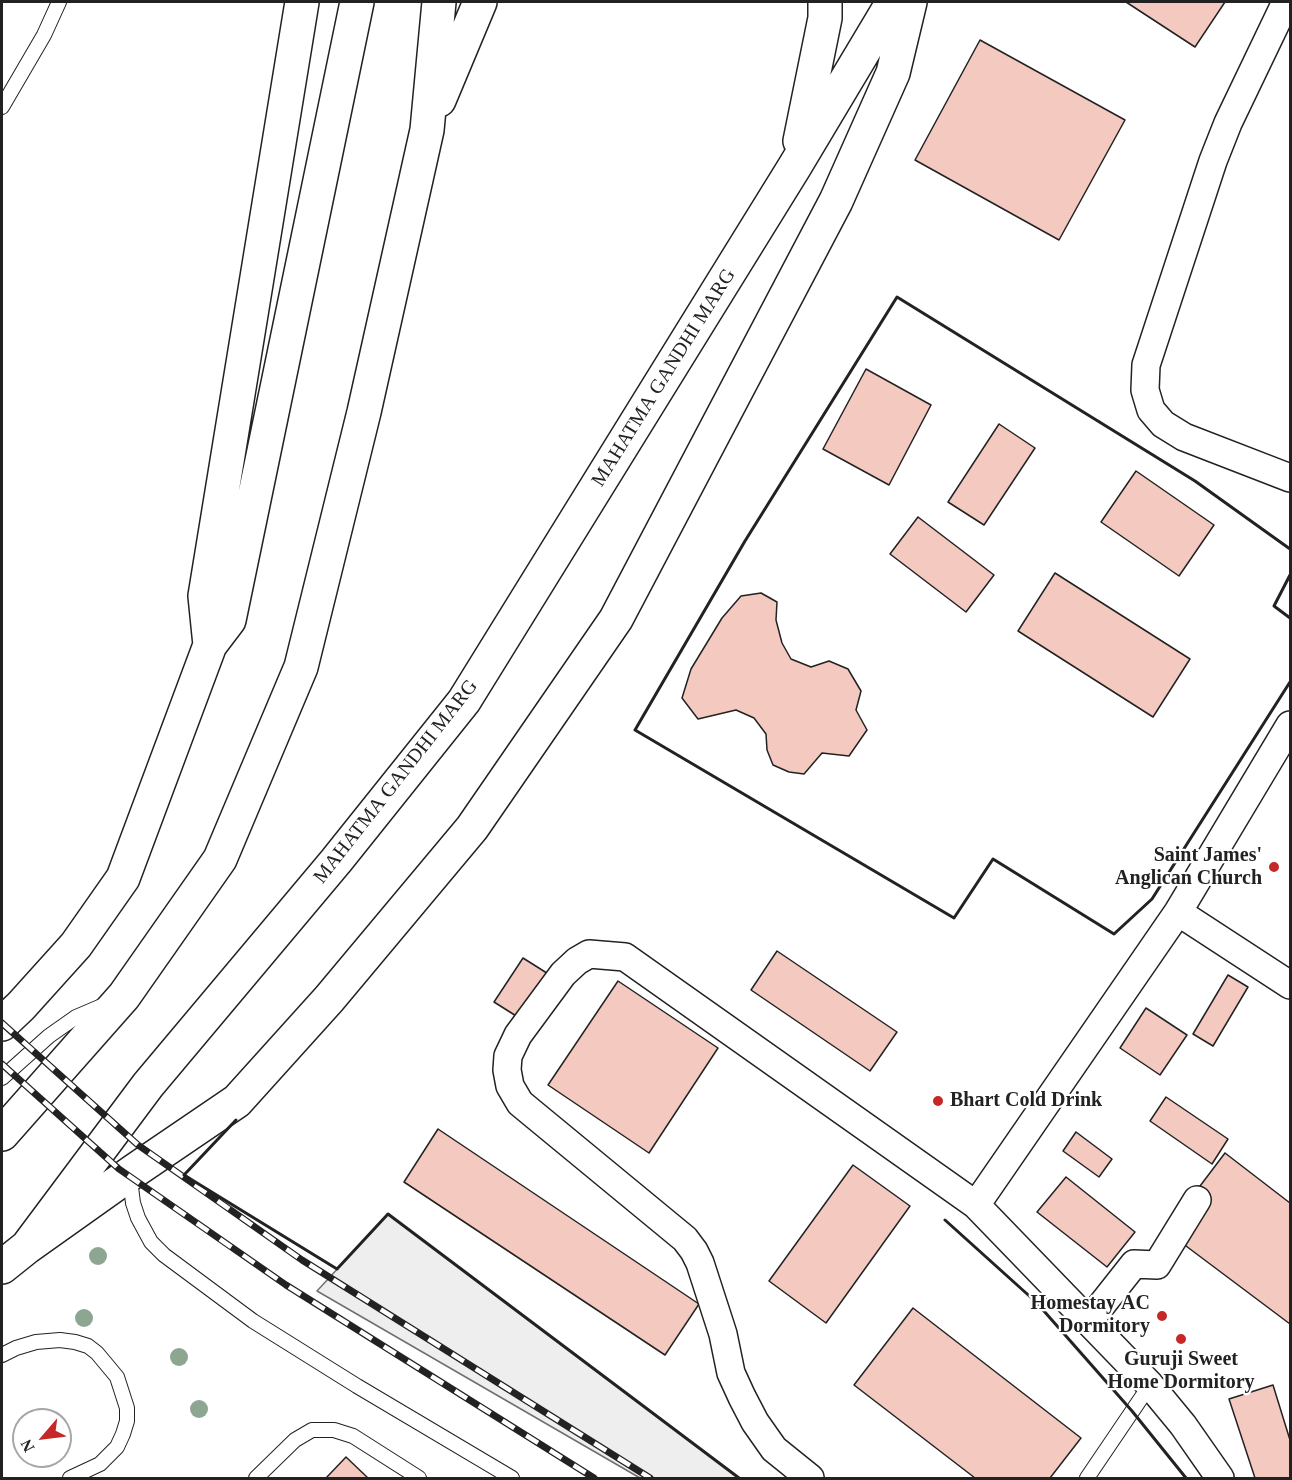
<!DOCTYPE html>
<html>
<head>
<meta charset="utf-8">
<style>
	body { margin:0 }
	#map { position:relative; width:1292px; height:1480px; overflow:hidden; background:#fff; font-family:"Times New Roman",serif }
	canvas { display:block }
	.frame { position:absolute; inset:0; border:3px solid #222; pointer-events:none }
	.north { position:absolute; left:12px; top:1408px; width:60px; height:60px; box-sizing:border-box; background:#fff; border:2px solid #a7a7a7; border-radius:50%; rotate:242deg; font-size:16px; font-weight:700; line-height:24px; text-align:center; color:#222 }
	.north::after { content:''; display:block; margin:auto; width:21px; height:27px; background:#c62828; clip-path:polygon(50% 0,100% 100%,50% 72%,0 100%) }
</style>
</head>
<body>
<div id="map">
<canvas width="1292" height="1480"></canvas>
<div class="frame"></div>
<div class="north">N</div>
</div>
<script>
const ctx = document.querySelector('canvas').getContext('2d');
ctx.lineJoin = 'round';
function fillPath(path, color) { ctx.fillStyle = color; ctx.fill(path, 'evenodd'); }
const shape = rows => new Path2D(rows.map(r => 'M' + r).join(''));
function trace(path, color, width, dash) { ctx.strokeStyle = color; ctx.lineWidth = width; ctx.lineCap = dash ? 'butt' : 'round'; ctx.setLineDash(dash || []); ctx.stroke(path); }
function drawText(font, color, halo, rows, align = 'center') {
  ctx.font = font + ' "Times New Roman",serif'; ctx.lineWidth = 4.5; ctx.setLineDash([]); ctx.textBaseline = 'middle'; ctx.strokeStyle = halo; ctx.fillStyle = color; for (const [text, x, y, turn = 0] of rows) {
    ctx.save(); ctx.translate(x, y); ctx.rotate((+turn || 0) * Math.PI / 180); ctx.textAlign = isNaN(turn) ? turn : align; if (halo) ctx.strokeText(text, 0, 0); ctx.fillText(text, 0, 0); ctx.restore();
  }
}
const green = shape([
	[388,1214,739,1478,640,1478,317,1291,388,1214]
]);
fillPath(green, '#eee');
trace(green, '#6f6f6f', 1.5);
const building = shape([
	[1126,2,1225,2,1195,47,1126,2],
	[980,40,1125,120,1059,240,915,160,980,40],
	[866,369,931,405,889,485,823,449,866,369],
	[999,424,1035,448,984,525,948,502,999,424],
	[1136,471,1214,525,1179,576,1101,522,1136,471],
	[918,517,994,575,966,612,890,554,918,517],
	[1055,573,1190,659,1153,717,1018,631,1055,573],
	[761,593,777,602,776,620,782,643,791,659,811,667,829,661,848,669,861,691,856,710,867,730,849,756,822,753,804,774,789,772,773,765,767,750,766,734,754,718,736,710,698,719,682,698,691,669,722,618,741,596,761,593],
	[777,951,897,1032,870,1071,751,990,777,951],
	[523,958,550,975,521,1019,494,1002,523,958],
	[1228,975,1248,987,1213,1046,1193,1034,1228,975],
	[618,981,718,1048,649,1153,548,1085,618,981],
	[1146,1008,1187,1035,1160,1075,1120,1048,1146,1008],
	[1166,1097,1228,1139,1212,1164,1150,1121,1166,1097],
	[438,1129,699,1304,665,1355,404,1182,438,1129],
	[1076,1132,1112,1159,1099,1177,1063,1151,1076,1132],
	[1225,1153,1290,1203,1290,1324,1166,1231,1225,1153],
	[853,1165,910,1206,826,1323,769,1281,853,1165],
	[1066,1177,1135,1232,1107,1267,1037,1212,1066,1177],
	[913,1308,1081,1438,1050,1478,975,1478,854,1385,913,1308],
	[1273,1385,1290,1440,1290,1478,1255,1478,1229,1399,1273,1385],
	[346,1457,368,1478,326,1478,346,1457]
]);
fillPath(building, '#f3c9c0');
trace(building, '#222', 1.5);
const lane = shape([
	[2,107,44,35,59,2],
	[2,1078,49,1036,76,1017,104,1005],
	[133,1176,131,1187,133,1203,138,1218,151,1242,164,1255,253,1321,357,1386,512,1478],
	[2,1355,16,1348,36,1342,60,1340,75,1342,88,1346,97,1353,117,1377,127,1408,127,1421,123,1434,117,1447,100,1464,70,1478],
	[256,1478,295,1440,312,1430,334,1430,353,1436,419,1478],
	[1087,1478,1150,1385]
]);
const street = shape([
	[1286,2,1228,123,1213,161,1146,365,1145,390,1151,410,1163,424,1184,437,1290,478],
	[1178,912,1290,985],
	[976,1205,1178,912,1290,725],
	[1089,1321,1134,1264,1157,1265,1197,1200],
	[810,1478,774,1449,755,1422,742,1397,731,1373,723,1334,700,1263,694,1251,685,1239,520,1103,510,1086,507,1070,508,1056,518,1035,563,974,577,961,589,954,625,957,976,1205,1150,1385,1183,1425,1220,1478]
]);
const highway = shape([
	[439,100,480,2],
	[800,141,825,18,825,2],
	[210,645,205,596,302,2],
	[2,1024,21,1006,76,945,123,878,210,645,229,620,357,2],
	[2,1134,124,996,220,859,301,667,364,412,427,130,439,2],
	[27,1247,134,1171,237,1101,329,999,472,828,616,619,836,201,893,73,910,2],
	[2,1267,27,1247,148,1085,336,861,464,701,795,166,893,2]
]);
trace(lane, '#222', 16);
trace(street, '#222', 30);
trace(highway, '#222', 36);
trace(lane, '#fff', 14);
trace(street, '#fff', 27);
trace(highway, '#fff', 33);
const rail = shape([
	[2,1023,138,1145,302,1260,650,1478],
	[2,1064,119,1169,286,1285,594,1478]
]);
trace(rail, '#222', 7);
trace(rail, '#fff', 4.5, [14]);
trace(shape([
	[1290,549,1195,481,897,297,745,541,635,730,954,918,993,859,1114,934,1152,899,1290,682],
	[1290,575,1274,606,1290,618],
	[236,1120,184,1175,337,1269,388,1214,739,1478],
	[945,1220,1036,1302,1132,1411,1186,1478]
]), '#222', 3);
ctx.fillStyle = '#8da692';
for (const [x, y] of [
	[98,1256],
	[84,1318],
	[179,1357],
	[199,1409]
]) { ctx.beginPath(); ctx.arc(x, y, 9, 0, 2 * Math.PI); ctx.fill(); }
for (const [x, y, r, color] of [
	[1274,867,6,"#c62828"],
	[938,1101,6,"#c62828"],
	[1162,1316,6,"#c62828"],
	[1181,1339,6,"#c62828"]
]) { const dot = new Path2D(); dot.arc(x, y, r, 0, 2 * Math.PI); ctx.fillStyle = color; ctx.fill(dot); trace(dot, '#fff', 2); }
drawText('20px', '#222', '#fff', [
	["MAHATMA GANDHI MARG",664,378,-58],
	["MAHATMA GANDHI MARG",396,782,-52]
]);
drawText('bold 20px', '#222', '#fff', [
	["Saint James'",1262,856],
	["Anglican Church",1262,879],
	["Bhart Cold Drink",950,1101,"left"],
	["Homestay AC",1150,1304],
	["Dormitory",1150,1327],
	["Guruji Sweet",1181,1360,"center"],
	["Home Dormitory",1181,1383,"center"]
], 'right');
</script>
</body>
</html>
